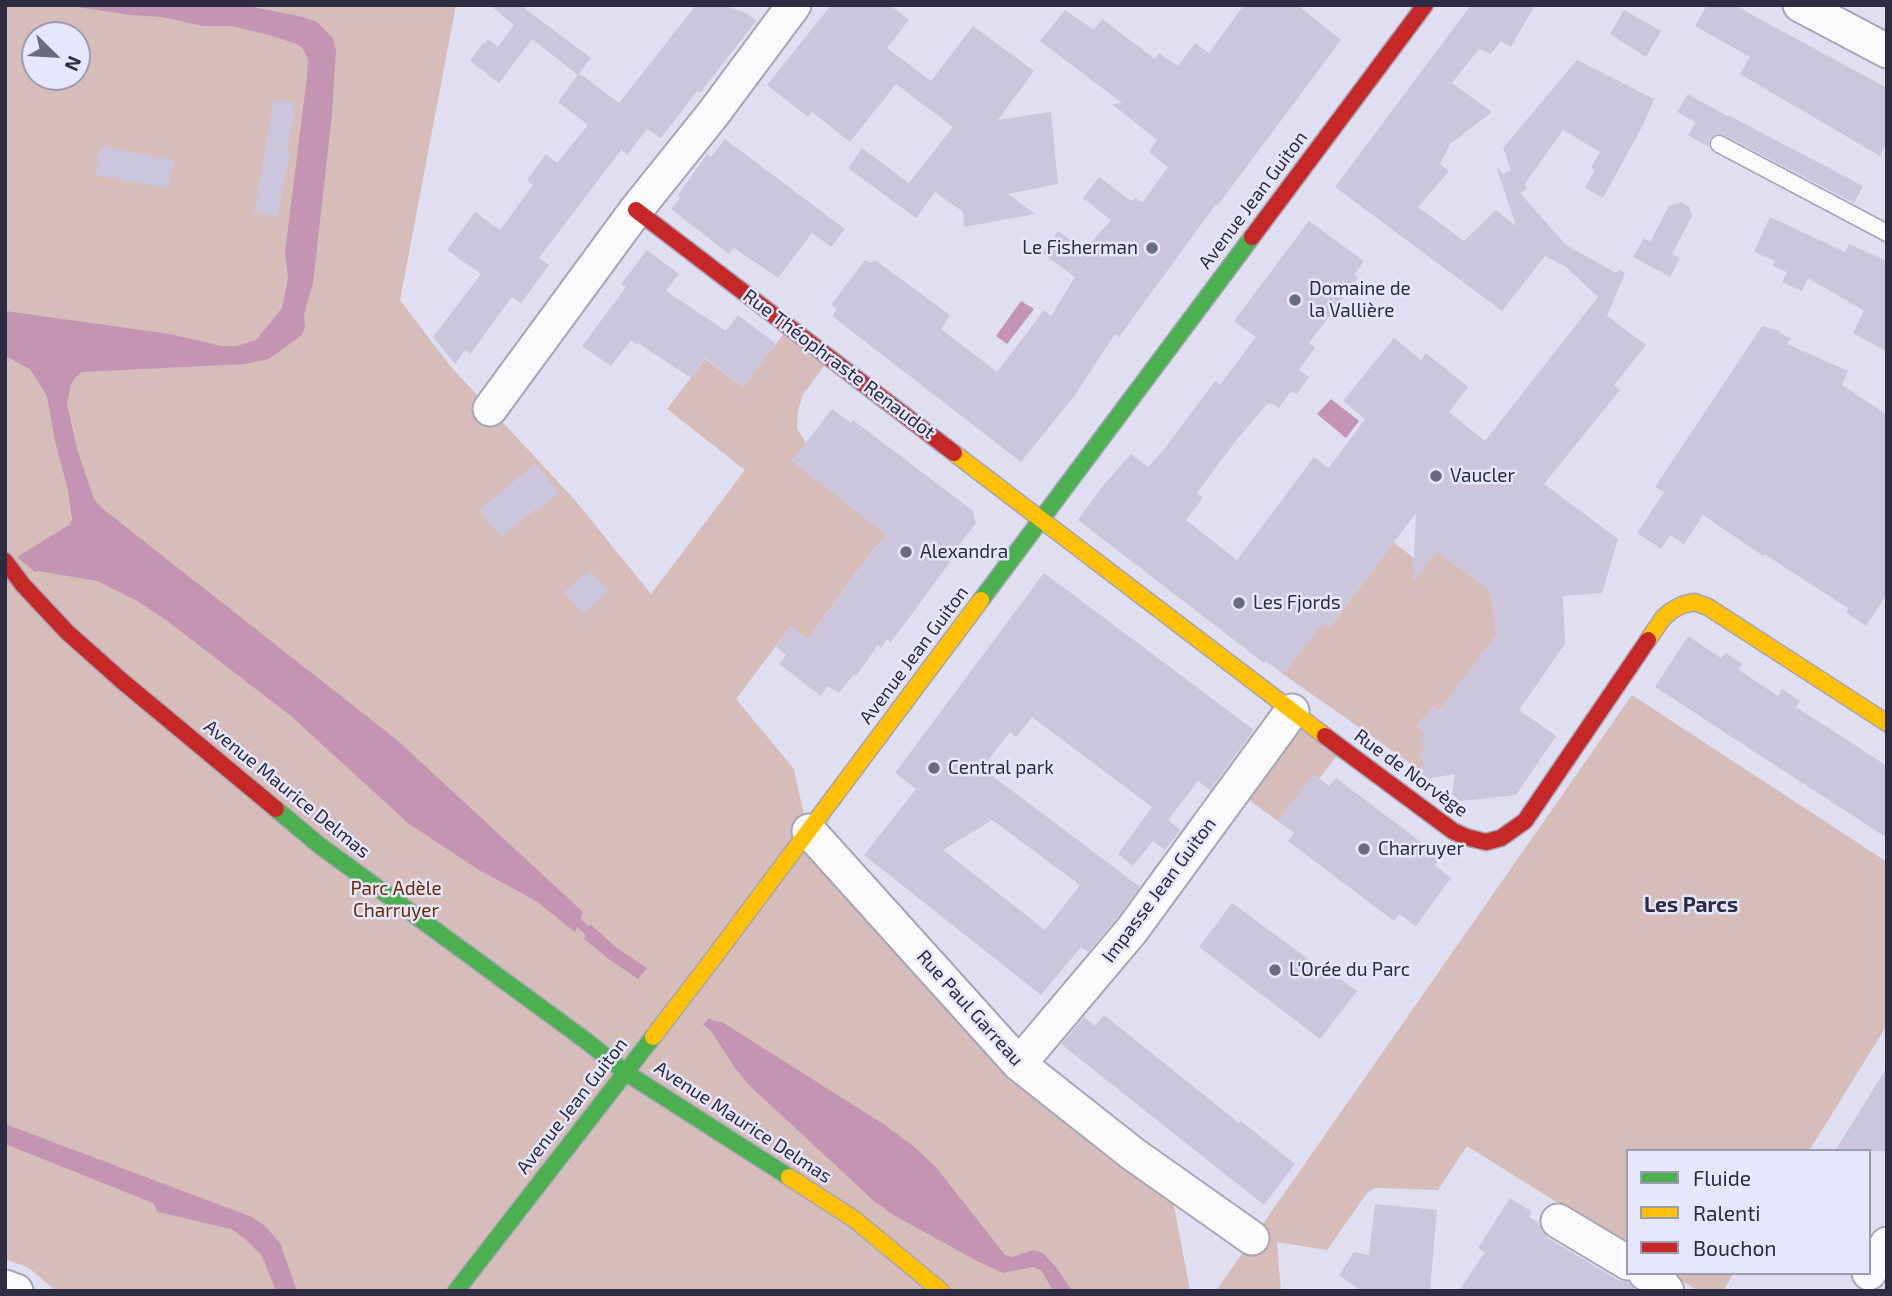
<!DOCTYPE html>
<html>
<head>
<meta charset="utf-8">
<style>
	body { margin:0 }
	#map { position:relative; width:1892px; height:1296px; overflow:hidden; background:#dfdff1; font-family:"Exo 2",sans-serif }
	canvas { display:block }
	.frame { position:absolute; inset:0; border:7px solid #2d2c41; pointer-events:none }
	.legend { position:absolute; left:1626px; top:1149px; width:245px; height:126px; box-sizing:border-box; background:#e6e6fc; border:2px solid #9c9cb1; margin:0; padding:9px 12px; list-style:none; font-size:21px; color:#2d2c41 }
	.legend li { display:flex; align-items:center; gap:14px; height:35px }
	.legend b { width:35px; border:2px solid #9c9cb1 }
	.north { position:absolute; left:21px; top:21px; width:70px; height:70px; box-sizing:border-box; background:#e6e6fc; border:2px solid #9c9cb1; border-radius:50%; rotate:114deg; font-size:19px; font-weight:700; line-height:28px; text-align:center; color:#2d2c41 }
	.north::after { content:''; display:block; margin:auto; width:24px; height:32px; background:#6b6b7f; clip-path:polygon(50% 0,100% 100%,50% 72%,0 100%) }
</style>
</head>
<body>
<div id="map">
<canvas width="1892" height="1296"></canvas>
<div class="frame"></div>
<ul class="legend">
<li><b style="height:9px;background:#4caf50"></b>Fluide</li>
<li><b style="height:9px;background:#ffc107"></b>Ralenti</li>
<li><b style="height:9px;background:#c62828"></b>Bouchon</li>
</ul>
<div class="north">N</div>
</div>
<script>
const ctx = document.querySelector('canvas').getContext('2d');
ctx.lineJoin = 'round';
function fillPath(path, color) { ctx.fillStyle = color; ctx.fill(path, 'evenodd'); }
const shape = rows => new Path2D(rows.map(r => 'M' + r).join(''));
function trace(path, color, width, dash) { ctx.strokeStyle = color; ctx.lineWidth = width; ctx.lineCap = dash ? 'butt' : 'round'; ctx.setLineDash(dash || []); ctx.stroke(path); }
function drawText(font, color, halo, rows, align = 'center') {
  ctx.font = font + ' "Exo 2",sans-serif'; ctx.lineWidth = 5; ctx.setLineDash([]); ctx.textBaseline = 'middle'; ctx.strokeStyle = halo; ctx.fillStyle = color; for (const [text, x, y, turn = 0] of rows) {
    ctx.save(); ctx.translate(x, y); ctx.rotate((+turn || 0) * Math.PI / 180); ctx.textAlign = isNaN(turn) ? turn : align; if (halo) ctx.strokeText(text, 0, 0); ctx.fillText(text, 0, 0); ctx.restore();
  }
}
fillPath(shape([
	[5,5,456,5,400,300,451,367,574,499,651,594,745,470,667,409,699,367,705,359,743,387,789,327,830,358,802,396,798,412,797,429,806,443,792,461,871,522,877,514,889,540,876,546,815,629,810,641,791,626,736,699,794,769,811,847,1171,1190,1190,1291,56,1291,29,1268,5,1259],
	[35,35,77,35,77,77,35,77],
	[1388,538,1414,558,1413,563,1418,566,1425,566,1437,551,1491,591,1496,635,1443,706,1438,711,1433,707,1417,726,1425,733,1425,747,1419,756,1425,762,1420,770,1283,674,1324,621,1330,627,1387,551],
	[1632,695,1887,862,1887,1025,1809,1151,1628,1151,1628,1247,1467,1146,1438,1190,1375,1188,1367,1193,1327,1250,1277,1242,1281,1291,1216,1291],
	[1292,711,1342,749,1319,779,1313,775,1278,821,1235,790],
	[1670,1273,1734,1273,1723,1291,1698,1291]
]), '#d6bdba');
fillPath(shape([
	[64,5,243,5,299,16,317,22,333,38,336,50,332,114,313,283,304,314,305,327,302,335,269,359,245,364,82,372,75,378,71,384,67,404,77,449,94,499,103,509,397,740,583,912,575,932,536,901,479,870,409,824,291,716,166,620,139,602,97,581,50,573,38,571,35,572,17,557,69,525,72,519,68,490,55,441,47,396,30,369,5,356,5,311,170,334,221,346,237,346,256,340,282,308,288,278,285,252,307,77,308,60,303,49,297,44,265,34,231,26,203,26,162,17,130,15],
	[1021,301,1034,309,1007,344,996,336],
	[1331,399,1359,421,1346,438,1317,414],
	[590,924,617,948,647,968,638,979,610,960,584,939],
	[709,1018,714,1021,722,1022,885,1125,913,1146,935,1166,1005,1255,1012,1257,1033,1250,1043,1253,1056,1267,1072,1291,1053,1291,1042,1271,1033,1267,1003,1273,977,1261,895,1216,874,1201,751,1087,735,1068,711,1031,703,1025],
	[5,1124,252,1217,265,1226,280,1243,297,1291,276,1291,262,1256,244,1238,231,1229,158,1212,153,1203,5,1144]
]), '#c494b3');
trace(shape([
	[579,923,595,938]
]), '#c494b3', 8);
fillPath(shape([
	[490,5,520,5,591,58,578,75,532,39,499,83,470,61,483,43,484,44,488,39,498,47,514,25],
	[696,5,723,5,746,13,756,21,700,93,697,91,661,138,647,129,627,155,621,150,539,258,549,265,521,303,512,297,470,354,465,350,455,364,433,337,481,274,447,250,475,212,500,230,533,185,527,180,546,154,557,163,588,125,558,102,579,73,619,103],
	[831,5,888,5,895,9,909,20,887,48,931,81,973,26,1034,71,998,120,1051,112,1058,184,1008,194,1035,214,964,227,963,212,935,192,916,218,848,168,862,148,909,183,953,127,896,84,850,142,812,112,808,117,767,85],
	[1244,5,1297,5,1341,40,1218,205,1216,204,1119,337,1115,334,1075,395,1021,462,832,316,837,309,831,305,865,260,870,263,875,260,950,315,941,329,997,372,1044,310,1051,316,1075,277,1042,253,1058,231,1084,250,1111,220,1083,198,1099,177,1131,201,1136,198,1142,203,1168,167,1149,152,1157,140,1112,104,1122,103,1040,41,1065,10,1094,30,1102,19,1155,59,1159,53,1178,66,1195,43,1209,53],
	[1471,5,1535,5,1511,47,1501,41,1491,54,1479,49,1452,83,1492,112,1450,144,1440,164,1449,171,1418,207,1464,241,1496,210,1516,226,1496,166,1503,174,1511,170,1503,148,1577,60,1654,99,1643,125,1603,198,1585,188,1595,170,1591,167,1600,152,1563,130,1525,184,1527,189,1520,193,1566,245,1616,273,1619,270,1625,273,1607,316,1646,345,1614,385,1620,390,1544,484,1618,539,1602,593,1563,596,1565,644,1519,710,1556,736,1516,795,1461,801,1452,795,1455,774,1420,780,1416,776,1425,762,1419,756,1425,747,1419,742,1425,733,1417,727,1433,706,1439,711,1496,635,1491,591,1437,551,1413,582,1416,513,1329,628,1324,621,1283,674,1266,661,1264,663,1078,520,1102,487,1131,454,1148,467,1165,448,1215,381,1220,385,1256,337,1234,321,1309,221,1364,261,1354,275,1358,278,1309,343,1315,348,1299,370,1309,377,1297,394,1291,391,1279,408,1272,403,1270,405,1268,403,1234,443,1197,493,1203,498,1186,520,1237,560,1314,457,1329,468,1365,419,1343,401,1394,338,1421,360,1426,353,1468,387,1449,412,1485,441,1598,297,1566,267,1545,256,1502,311,1335,187],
	[1707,5,1734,5,1887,88,1887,142,1880,156,1740,74,1750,57,1695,26],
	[1624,10,1661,31,1646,57,1610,34],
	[1688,94,1727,116,1728,115,1863,186,1854,203,1724,135,1718,134,1713,136,1709,140,1709,147,1688,135,1696,122,1677,112],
	[274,99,296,103,287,150,290,151,278,216,254,212],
	[725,139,845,229,831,247,812,233,778,278,734,248,729,254,671,209,681,197,678,195,707,154,711,157],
	[100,146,174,160,168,188,95,175],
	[1681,202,1689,206,1692,216,1672,254,1680,258,1670,277,1633,257,1644,238,1650,242,1669,206],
	[1770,217,1845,252,1849,244,1887,261,1887,352,1853,333,1864,311,1808,278,1802,291,1782,282,1787,272,1773,266,1775,261,1754,252],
	[647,250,679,274,666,291,726,331,738,315,776,344,743,387,705,358,691,378,638,343,637,345,631,340,611,366,582,346,626,287,621,284],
	[1762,326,1780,331,1779,333,1791,338,1787,344,1848,371,1842,385,1887,415,1887,594,1866,626,1846,612,1848,608,1764,554,1763,556,1703,515,1684,544,1670,535,1661,549,1637,533,1664,492,1655,487],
	[832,409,851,423,853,420,973,511,976,523,956,549,958,551,942,573,891,642,887,639,881,648,878,645,856,676,854,674,839,693,828,686,821,696,779,664,786,655,776,647,791,626,808,639,885,534,792,461],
	[535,464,559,493,537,511,536,509,501,537,479,510],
	[590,570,608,592,583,614,564,592],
	[1044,573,1254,730,1210,790,1198,781,1168,820,1180,830,1165,850,1153,841,1133,866,1118,854,1152,807,1032,717,1016,737,1010,732,982,768,1140,887,1117,918,1088,952,1081,947,1041,995,864,855,916,789,895,773],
	[992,820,1080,885,1045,930,943,850],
	[1688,636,1721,658,1726,653,1742,664,1739,670,1778,696,1782,689,1800,701,1796,707,1887,766,1887,838,1655,687],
	[1313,774,1329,786,1336,778,1441,857,1435,865,1451,878,1416,926,1399,914,1394,921,1288,841,1294,833,1278,821],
	[1232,903,1337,980,1339,978,1357,991,1320,1039,1199,947],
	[1104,1015,1239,1123,1241,1121,1295,1164,1264,1205,1061,1044,1084,1017,1095,1026],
	[1887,1067,1887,1151,1835,1151],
	[1510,1198,1532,1212,1529,1217,1539,1223,1542,1231,1548,1238,1618,1280,1628,1282,1637,1291,1459,1291,1485,1252,1478,1248],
	[1375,1204,1437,1210,1430,1291,1361,1291,1339,1275,1354,1252,1369,1255]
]), '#ccc6dc');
const lane = shape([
	[1719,144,1887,233]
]);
const street = shape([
	[1800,5,1887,51],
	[490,409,636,210,713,114,794,5],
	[809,831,1019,1064,1133,1154,1252,1238],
	[1019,1064,1132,930,1292,711],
	[1558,1221,1628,1263],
	[1645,1273,1660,1282,1667,1291],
	[1869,1273,1887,1244],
	[5,1287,16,1291]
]);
const fast = shape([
	[981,600,1252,237],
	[276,809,319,845,585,1040,625,1072,789,1177],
	[456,1291,653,1037]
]);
const slow = shape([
	[954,453,1325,736],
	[1648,640,1663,618,1671,611,1682,605,1694,602,1708,607,1887,723],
	[653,1037,712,960,981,600],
	[789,1177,854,1219,941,1291]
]);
const jam = shape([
	[636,210,954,453],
	[1252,237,1425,5],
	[5,561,23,585,67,632,122,681,276,809],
	[1325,736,1453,831,1466,837,1486,842,1501,838,1525,821,1648,640]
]);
trace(lane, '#a6a5b7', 19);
trace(street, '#a6a5b7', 37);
trace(fast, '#a6a5b7', 19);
trace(slow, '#a6a5b7', 19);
trace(jam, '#a6a5b7', 19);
trace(lane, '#fafafd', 16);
trace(street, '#fafafd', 33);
trace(fast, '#4caf50', 16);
trace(slow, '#ffc107', 16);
trace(jam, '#c62828', 16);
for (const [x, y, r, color] of [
	[1152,248,7,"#6b6b7f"],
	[1295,300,7,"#6b6b7f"],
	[1436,476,7,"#6b6b7f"],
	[906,552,7,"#6b6b7f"],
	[1239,603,7,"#6b6b7f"],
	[934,768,7,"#6b6b7f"],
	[1364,849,7,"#6b6b7f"],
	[1275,970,7,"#6b6b7f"]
]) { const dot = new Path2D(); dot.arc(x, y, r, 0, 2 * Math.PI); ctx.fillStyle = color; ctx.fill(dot); trace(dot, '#e6e6fc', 2.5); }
drawText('19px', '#2d2c41', '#e6e6fc', [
	["Avenue Jean Guiton",1253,200,-53],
	["Rue Théophraste Renaudot",839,364,37],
	["Avenue Jean Guiton",914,655,-53],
	["Rue de Norvège",1411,773,36],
	["Avenue Maurice Delmas",287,789,39],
	["Impasse Jean Guiton",1159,890,-53],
	["Rue Paul Garreau",970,1008,48],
	["Avenue Jean Guiton",572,1106,-52],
	["Avenue Maurice Delmas",743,1122,33]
]);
drawText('19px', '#2d2c41', '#e6e6fc', [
	["Le Fisherman",1138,248,"right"],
	["Domaine de",1309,289],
	["la Vallière",1309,311],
	["Vaucler",1450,476],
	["Alexandra",920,552],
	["Les Fjords",1253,603],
	["Central park",948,768],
	["Charruyer",1378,849],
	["L'Orée du Parc",1289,970]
], 'left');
drawText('19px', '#6b2c02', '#e6e6fc', [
	["Parc Adèle",396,889],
	["Charruyer",396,911]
]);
drawText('bold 21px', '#2d2c41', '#e6e6fc', [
	["Les Parcs",1691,905]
]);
</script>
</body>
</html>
